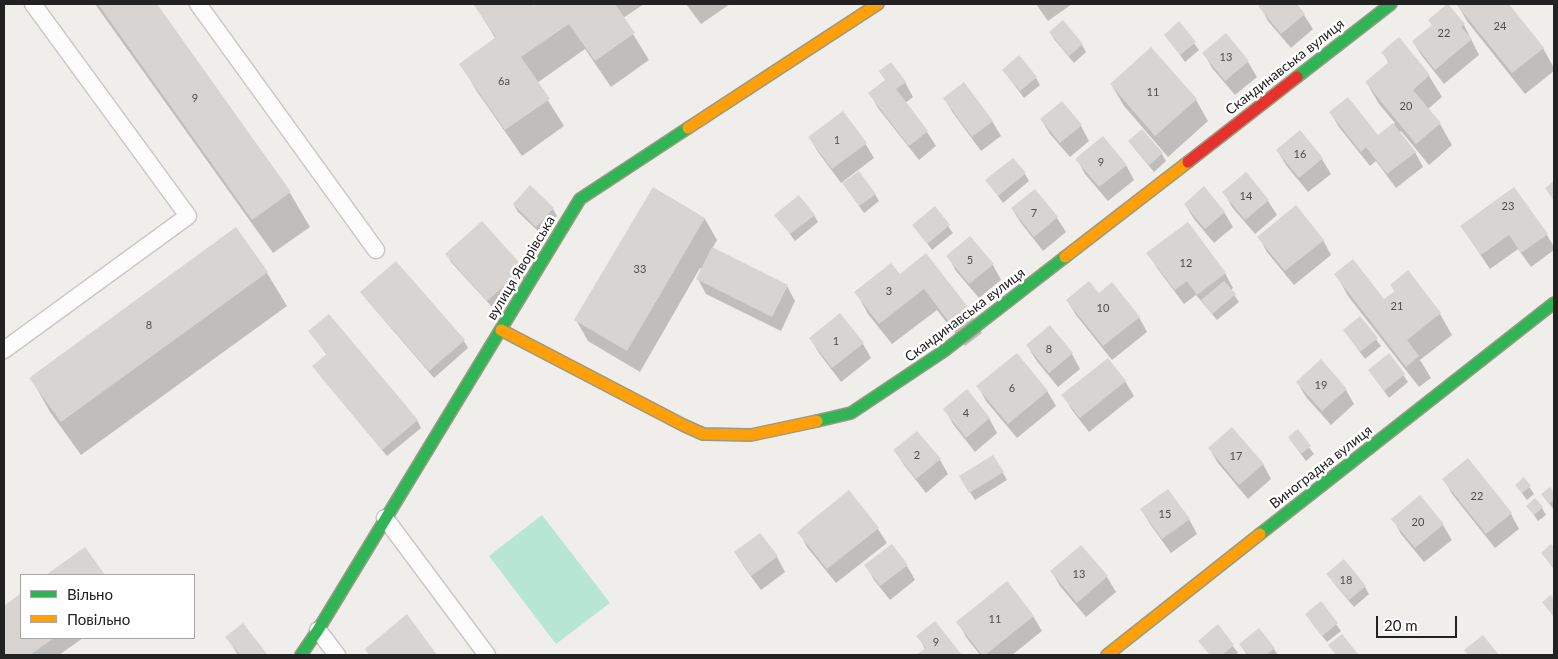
<!DOCTYPE html>
<html>
<head>
<meta charset="utf-8">
<style>
	body { margin:0 }
	#map { position:relative; width:1558px; height:659px; overflow:hidden; background:#f0eeeb; font-family:Lato,sans-serif }
	canvas { display:block }
	.frame { position:absolute; inset:0; border:5px solid #222; pointer-events:none }
	.legend { position:absolute; left:20px; top:574px; width:175px; height:65px; box-sizing:border-box; background:#fff; border:1px solid #a7a7a7; margin:0; padding:6px 9px; list-style:none; font-size:15px; color:#222 }
	.legend li { display:flex; align-items:center; gap:10px; height:25px }
	.legend b { width:25px; border:1px solid #a7a7a7 }
	.scale { position:absolute; left:1376px; top:616px; width:81px; height:22px; box-sizing:border-box; border:2px solid #222; border-top:0; padding-left:6px; font-size:15px; line-height:18px; white-space:nowrap; color:#222; -webkit-text-stroke:4px #fff; paint-order:stroke }
</style>
</head>
<body>
<div id="map">
<canvas width="1558" height="659"></canvas>
<div class="frame"></div>
<ul class="legend">
<li><b style="height:6px;background:#30b455"></b>Вільно</li>
<li><b style="height:6px;background:#ff9f0a"></b>Повільно</li>
</ul>
<div class="scale">20 m</div>
</div>
<script>
const ctx = document.querySelector('canvas').getContext('2d');
ctx.lineJoin = 'round';
function fillPath(path, color) { ctx.fillStyle = color; ctx.fill(path, 'evenodd'); }
const shape = rows => new Path2D(rows.map(r => 'M' + r).join(''));
function trace(path, color, width, dash) { ctx.strokeStyle = color; ctx.lineWidth = width; ctx.lineCap = dash ? 'butt' : 'round'; ctx.setLineDash(dash || []); ctx.stroke(path); }
function drawText(font, color, halo, rows, align = 'center') {
  ctx.font = font + ' Lato,sans-serif'; ctx.lineWidth = 5; ctx.setLineDash([]); ctx.textBaseline = 'middle'; ctx.strokeStyle = halo; ctx.fillStyle = color; for (const [text, x, y, turn = 0] of rows) {
    ctx.save(); ctx.translate(x, y); ctx.rotate((+turn || 0) * Math.PI / 180); ctx.textAlign = isNaN(turn) ? turn : align; if (halo) ctx.strokeText(text, 0, 0); ctx.fillText(text, 0, 0); ctx.restore();
  }
}
fillPath(shape([
	[542,515,610,603,556,644,489,556]
]), '#b7e6d2');
fillPath(shape([
	[95,4,155,4,290,193,310,227,273,253],
	[474,4,530,4,533,8,539,4,644,4,623,18,649,60,611,87,585,49,537,83,564,126,522,156,476,90,461,64,496,39],
	[686,4,730,4,701,24],
	[1036,4,1072,4,1048,21],
	[1263,4,1296,4,1304,15,1313,29,1291,48,1268,21,1260,6],
	[1457,4,1507,4,1543,48,1554,68,1554,71,1525,94,1467,21],
	[1062,22,1082,45,1086,52,1074,63,1054,39,1050,32],
	[1179,23,1199,50,1185,62,1166,35],
	[1464,25,1479,55,1444,84,1422,56,1413,42],
	[1226,34,1248,62,1257,77,1235,95,1212,68,1204,53],
	[1399,39,1429,76,1442,97,1428,109,1440,124,1452,145,1429,165,1401,131,1399,133,1415,152,1423,167,1396,188,1376,161,1370,166,1339,127,1330,112,1377,137,1395,123,1379,104,1366,82,1389,64,1383,52],
	[1003,70,1036,78,1040,85,1024,98],
	[905,82,913,97,905,103,927,132,936,146,919,160,878,108,870,93],
	[1111,84,1196,100,1208,121,1168,157,1124,106],
	[944,98,992,121,1001,136,981,151,953,113],
	[1041,119,1081,126,1089,141,1070,157,1050,134],
	[1142,130,1162,154,1166,161,1154,172,1134,148,1129,141],
	[1300,132,1322,159,1331,174,1308,192,1286,165,1277,150],
	[810,138,865,143,874,158,841,183,818,152],
	[1077,159,1126,165,1134,180,1108,201,1085,174],
	[1025,174,1029,181,1003,203,987,181],
	[1246,174,1268,201,1277,215,1255,234,1232,207,1224,192],
	[844,184,875,194,879,201,864,213],
	[1514,188,1547,235,1554,247,1554,250,1531,267,1518,249,1490,269,1461,226],
	[653,189,705,219,717,240,712,249,787,286,795,301,781,331,706,294,698,279,702,269,700,268,640,372,588,341,576,320],
	[1185,204,1224,212,1233,227,1214,243,1194,219],
	[514,205,553,209,557,216,540,233,518,212],
	[935,208,953,233,932,250,914,225],
	[1012,209,1057,218,1066,232,1043,251,1021,223],
	[776,215,814,215,818,222,795,241],
	[482,223,527,276,492,307,451,262,447,255],
	[236,229,267,273,287,306,81,455,50,412,31,378],
	[1259,237,1323,240,1331,255,1294,285,1267,252],
	[1148,253,1225,273,1233,288,1231,290,1239,302,1217,320,1196,295,1184,304,1157,268],
	[948,256,993,265,1001,280,979,298,956,271],
	[396,263,464,341,468,348,434,378,366,299,362,292],
	[1408,272,1440,314,1452,335,1420,360,1431,378,1419,387,1348,296,1336,274,1384,301,1395,292,1391,285],
	[900,276,970,312,982,333,965,346,937,310,892,344,868,314,856,292],
	[1098,295,1139,317,1147,332,1112,360,1076,315,1067,300],
	[1360,318,1381,346,1365,359,1349,337],
	[310,332,417,420,421,428,387,456,318,373,313,366,327,355],
	[810,338,863,344,871,358,841,382,819,353],
	[1027,345,1072,354,1080,369,1058,387,1036,360],
	[1389,355,1408,382,1389,398,1369,370],
	[1125,381,1134,396,1089,432,1072,410,1063,395],
	[1297,382,1346,390,1354,404,1331,425,1306,397],
	[978,386,1047,391,1056,406,1017,438,986,401],
	[945,409,989,418,997,433,975,452,953,424],
	[1297,431,1314,454,1306,461,1289,438],
	[1209,448,1263,464,1271,479,1248,499,1218,463],
	[895,451,940,460,948,474,926,493,904,465],
	[993,456,1007,480,975,500,960,476],
	[1444,479,1511,514,1519,529,1495,548,1452,494],
	[1524,479,1534,494,1527,500,1516,485],
	[1550,489,1554,494,1554,510,1543,495],
	[1420,497,1443,525,1452,540,1424,562,1401,534,1393,519],
	[1528,506,1542,508,1546,515,1538,521],
	[1142,510,1189,519,1197,534,1171,553,1150,524],
	[878,529,887,543,836,583,807,547,799,532],
	[760,534,777,557,785,572,761,590,744,567,736,553],
	[1551,545,1554,549,1554,569,1542,553],
	[1081,546,1107,577,1116,592,1086,617,1060,586,1052,572],
	[85,549,104,575,48,575],
	[866,565,907,566,915,580,890,600,874,580],
	[1332,581,1365,587,1369,594,1354,607],
	[21,595,21,638,83,638,59,655,4,655,4,607],
	[1321,603,1341,631,1327,642,1311,622],
	[407,616,435,655,370,655,366,649],
	[1033,616,1042,631,1012,655,980,655,966,637,958,622],
	[934,623,960,655,918,655,925,649,918,636],
	[243,625,266,655,238,655,236,652,227,638],
	[1218,626,1238,653,1234,655,1210,655,1200,641],
	[1240,644,1274,649,1278,655,1247,655]
]), '#0003');
fillPath(shape([
	[98,4,157,4,291,192,252,220],
	[473,4,532,4,533,6,537,4,615,4,635,33,595,61,569,24,521,57,550,99,505,130,459,64,496,37],
	[1261,4,1297,4,1305,14,1281,34,1258,6],
	[1447,4,1448,4,1465,24,1461,27,1472,39,1435,70,1412,41,1432,25,1428,20],
	[1456,4,1509,4,1544,48,1512,73],
	[1063,20,1083,44,1069,56,1049,32],
	[1179,21,1196,42,1180,55,1164,35],
	[1226,33,1249,61,1225,81,1202,53],
	[1399,37,1430,75,1413,90,1441,123,1416,144,1365,82,1389,62,1381,52],
	[1151,47,1197,99,1155,136,1110,84],
	[1019,55,1037,77,1020,91,1002,70],
	[891,62,906,82,896,89,928,131,909,146,868,93,885,80,879,71],
	[964,82,993,121,972,137,943,98],
	[1348,97,1378,135,1393,123,1416,152,1387,174,1366,147,1361,152,1329,112],
	[1062,101,1082,125,1060,143,1040,119],
	[843,111,867,143,832,169,808,137],
	[1142,129,1163,153,1149,165,1128,141],
	[1300,130,1323,158,1299,178,1276,150],
	[1103,136,1127,165,1099,187,1075,159],
	[1013,158,1026,173,998,196,985,180],
	[859,171,876,194,859,206,842,183],
	[1246,172,1269,200,1245,220,1222,192],
	[1554,181,1554,201,1545,188],
	[530,185,554,208,536,227,513,204],
	[1204,186,1225,212,1205,229,1184,204],
	[653,187,705,218,627,351,574,320],
	[1514,187,1548,234,1521,253,1509,235,1481,255,1460,226],
	[1035,189,1058,217,1034,237,1011,208],
	[799,195,815,215,790,234,774,215],
	[1296,205,1324,240,1285,271,1257,237],
	[935,206,950,225,927,244,912,225],
	[482,221,524,268,487,301,445,254],
	[1188,222,1226,273,1197,295,1187,281,1175,290,1146,253],
	[236,227,268,272,61,422,29,378],
	[970,236,994,264,969,284,946,256],
	[712,247,788,285,772,317,696,279],
	[926,253,971,311,952,326,924,289,879,324,854,292,891,263,900,274],
	[1353,259,1384,299,1395,291,1390,285,1408,270,1441,313,1407,340,1419,356,1406,367,1334,274],
	[396,261,465,340,429,371,360,292],
	[1089,281,1099,293,1112,282,1140,317,1103,346,1066,300],
	[1224,281,1236,294,1212,314,1201,300],
	[840,313,864,343,832,368,809,338],
	[329,314,418,420,382,450,312,366,327,354,308,331],
	[1360,316,1378,338,1360,352,1343,330],
	[1050,325,1073,353,1049,373,1026,345],
	[1017,353,1048,391,1008,424,976,386],
	[1389,353,1405,374,1384,391,1368,370],
	[1108,358,1126,381,1080,418,1061,395],
	[1321,359,1347,389,1322,411,1296,382],
	[967,389,990,418,966,438,943,409],
	[1232,427,1264,464,1239,485,1208,448],
	[1298,429,1311,446,1301,454,1288,437],
	[917,431,941,459,916,479,893,450],
	[993,455,1004,472,969,493,959,476],
	[1468,458,1512,513,1486,534,1442,479],
	[1524,477,1531,486,1522,493,1515,485],
	[1550,487,1554,492,1554,499,1549,504,1541,494],
	[1168,489,1190,519,1162,539,1140,509],
	[849,490,879,528,827,569,797,532],
	[1420,495,1444,524,1415,548,1391,519],
	[1535,498,1543,507,1534,515,1526,506],
	[760,533,778,556,751,576,734,552],
	[892,544,908,565,880,586,864,565],
	[1551,544,1554,547,1554,568,1541,553],
	[1081,545,1108,576,1077,603,1050,571],
	[85,547,105,575,46,575],
	[1344,559,1366,586,1349,600,1326,574],
	[1007,581,1034,616,985,655,982,655,956,622],
	[21,593,21,638,54,638,30,655,4,655,4,606],
	[1551,595,1554,599,1554,617,1542,602],
	[1321,601,1338,623,1322,636,1305,614],
	[407,614,437,655,369,655,365,649],
	[935,621,962,655,916,655,926,648,916,636],
	[243,623,267,654,266,655,240,655,225,637],
	[1218,624,1234,645,1222,655,1210,655,1198,641],
	[1259,628,1275,648,1266,655,1248,655,1239,644],
	[1342,634,1358,654,1356,655,1336,655,1328,645],
	[1483,635,1499,655,1468,655,1464,650]
]), '#d7d4d2');
const lane = shape([
	[198,4,376,250],
	[4,350,188,216,33,4],
	[385,518,487,655],
	[318,630,337,655]
]);
const fast = shape([
	[1297,77,1391,4],
	[817,421,851,413,944,351,1065,257],
	[1260,534,1554,303],
	[301,655,318,630,580,199,688,128]
]);
const slow = shape([
	[688,128,878,4],
	[1065,257,1188,162],
	[501,330,683,425,703,434,751,435,817,421],
	[1107,655,1260,534]
]);
const jam = shape([
	[1188,162,1297,77]
]);
trace(lane, '#c9c8c7', 19);
trace(fast, '#999a82', 14);
trace(slow, '#999a82', 14);
trace(jam, '#999a82', 14);
trace(lane, '#fdfcfc', 16);
trace(fast, '#30b455', 11);
trace(slow, '#ff9f0a', 11);
trace(jam, '#e5322d', 11);
drawText('11px', '#4f4e4e', null, [
	["24",1500,26],
	["22",1444,33],
	["13",1226,57],
	["6а",504,81],
	["11",1153,92],
	["9",195,98],
	["20",1406,106],
	["1",837,140],
	["16",1300,154],
	["9",1101,162],
	["14",1246,196],
	["23",1508,206],
	["7",1034,213],
	["5",970,260],
	["12",1186,263],
	["33",640,269],
	["3",889,291],
	["21",1397,306],
	["10",1103,308],
	["8",149,325],
	["1",836,341],
	["8",1049,349],
	["19",1321,385],
	["6",1012,388],
	["4",966,413],
	["2",917,455],
	["17",1236,456],
	["22",1477,496],
	["15",1165,514],
	["20",1418,522],
	["13",1079,574],
	["18",1346,580],
	["11",995,619],
	["9",936,642]
]);
drawText('14px', '#222', '#fff', [
	["Скандинавська вулиця",1285,67,-38],
	["вулиця Яворівська",521,268,-59],
	["Скандинавська вулиця",965,315,-37],
	["Виноградна вулиця",1321,467,-38]
]);
</script>
</body>
</html>
